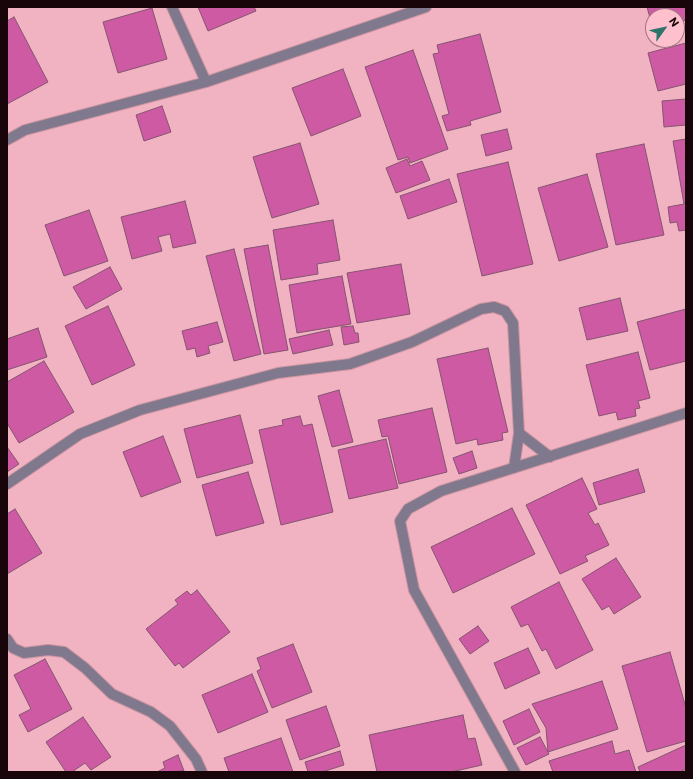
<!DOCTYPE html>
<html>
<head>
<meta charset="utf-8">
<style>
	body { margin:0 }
	#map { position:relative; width:693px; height:779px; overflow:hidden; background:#f1b3c1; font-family:Commissioner,sans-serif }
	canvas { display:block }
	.frame { position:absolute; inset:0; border:8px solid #18050a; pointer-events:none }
	.north { position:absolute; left:645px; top:8px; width:40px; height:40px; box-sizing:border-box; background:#ffc0ce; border:1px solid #a37580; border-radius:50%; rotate:57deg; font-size:11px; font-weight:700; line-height:16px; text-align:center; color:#18050a }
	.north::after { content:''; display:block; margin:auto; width:14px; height:18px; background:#2d746b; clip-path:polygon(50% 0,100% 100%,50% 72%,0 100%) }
</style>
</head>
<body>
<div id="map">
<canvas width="693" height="779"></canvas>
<div class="frame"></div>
<div class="north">N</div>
</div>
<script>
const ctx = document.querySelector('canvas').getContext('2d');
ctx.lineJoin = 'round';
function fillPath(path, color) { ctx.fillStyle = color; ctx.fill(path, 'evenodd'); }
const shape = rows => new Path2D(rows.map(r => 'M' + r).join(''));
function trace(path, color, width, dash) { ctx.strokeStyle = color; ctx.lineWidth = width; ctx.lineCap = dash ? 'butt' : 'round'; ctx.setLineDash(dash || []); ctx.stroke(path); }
const building = shape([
	[198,7,254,7,256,11,208,31,198,7],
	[647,7,686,7,686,20,677,23,677,16,653,16,653,29,647,7],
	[152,8,167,59,118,73,103,22,152,8],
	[14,17,48,82,7,104,7,21,14,17],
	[480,34,501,112,470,121,471,125,447,131,442,116,449,114,433,54,439,53,437,45,480,34],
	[686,43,686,84,658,91,648,53,686,43],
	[413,50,448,149,410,163,408,157,398,160,365,67,413,50],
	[343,69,361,116,311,136,292,88,343,69],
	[686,99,686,125,664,127,662,101,686,99],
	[162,106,171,132,144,141,136,115,162,106],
	[507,129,512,149,486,156,481,135,507,129],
	[686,139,686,230,679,231,677,222,670,223,668,207,684,204,673,141,686,139],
	[300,143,319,204,272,218,253,157,300,143],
	[644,144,664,235,616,245,596,154,644,144],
	[407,159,410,166,422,161,430,180,396,193,386,168,407,159],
	[508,162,533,264,482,276,457,174,508,162],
	[587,174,608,247,559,261,538,188,587,174],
	[449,179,457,202,408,219,400,196,449,179],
	[185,201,196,243,173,248,170,234,158,237,162,251,132,259,121,217,185,201],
	[89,210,108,261,64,276,45,225,89,210],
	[333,220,340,260,317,264,318,274,281,280,273,230,333,220],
	[268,245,288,350,264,354,244,249,268,245],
	[234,249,261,354,234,361,206,256,234,249],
	[401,264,410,314,357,323,347,273,401,264],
	[110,267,122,289,86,309,73,287,110,267],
	[342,276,351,324,297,333,289,285,342,276],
	[620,298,628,331,587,340,579,308,620,298],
	[108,306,135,365,92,385,65,326,108,306],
	[686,309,686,361,650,370,637,322,686,309],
	[217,322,223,342,208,346,210,353,197,357,195,348,187,350,182,331,217,322],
	[353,326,355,333,358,333,359,342,344,345,341,327,353,326],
	[38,328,47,357,7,370,7,339,38,328],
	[329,330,333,345,293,354,289,339,329,330],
	[488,348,508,432,502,433,503,440,478,445,477,439,456,444,437,359,488,348],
	[638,352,650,398,638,401,640,408,635,409,636,416,618,420,616,412,599,416,586,365,638,352],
	[44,361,74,412,19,443,7,423,7,382,44,361],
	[339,390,353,442,332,447,318,396,339,390],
	[432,408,447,472,399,484,388,436,382,437,378,420,432,408],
	[240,415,253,463,197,478,184,429,240,415],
	[300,416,303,426,312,424,333,512,281,525,259,430,283,425,282,420,300,416],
	[163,436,181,482,141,497,123,452,163,436],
	[386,439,398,488,349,499,338,450,386,439],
	[7,447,19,464,7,472,7,447],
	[472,451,477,468,459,474,453,458,472,451],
	[638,469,645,492,599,505,593,483,638,469],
	[248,472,264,523,216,536,202,485,248,472],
	[582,478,597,509,588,513,595,525,598,523,609,545,585,556,588,561,560,574,526,505,582,478],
	[512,508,535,554,453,593,431,547,512,508],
	[15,509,42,553,7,574,7,514,15,509],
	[616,558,641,597,614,614,609,606,602,610,582,579,616,558],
	[559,582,593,650,556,669,546,649,542,651,528,624,521,627,511,607,559,582],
	[197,590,230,632,183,668,179,663,175,666,146,629,178,604,175,600,187,591,191,595,197,590],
	[478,626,489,641,470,654,459,639,478,626],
	[293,644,312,692,272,708,257,671,261,669,257,658,293,644],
	[528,648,540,673,505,689,494,663,528,648],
	[670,652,686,708,686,741,647,752,622,666,670,652],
	[45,659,72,709,28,732,19,715,31,709,14,675,45,659],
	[252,674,268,712,218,733,202,695,252,674],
	[602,681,618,729,548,752,546,728,532,704,602,681],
	[326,706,340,746,300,760,286,720,326,706],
	[529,709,540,732,514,745,503,721,529,709],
	[463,715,468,739,475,738,482,765,451,772,377,772,369,735,463,715],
	[83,717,111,757,91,770,85,763,72,772,66,772,46,742,83,717],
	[540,737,549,754,526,765,517,748,540,737],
	[281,738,293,772,229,772,224,758,281,738],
	[612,741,615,754,629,750,636,772,553,772,549,761,612,741],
	[686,745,686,769,680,772,640,772,638,767,686,745],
	[340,751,344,765,322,772,308,772,305,762,340,751],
	[178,755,184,771,157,772,165,768,163,762,178,755]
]);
fillPath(building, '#cd5aa3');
trace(building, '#845470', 1);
const minor = shape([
	[206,82,426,7],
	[7,140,25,130,206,82,172,7],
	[514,468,519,433,550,457],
	[7,484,80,434,140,410,278,373,350,364,412,342,481,309,494,307,505,311,513,323,519,433],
	[7,639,13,648,24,653,48,650,64,652,85,668,112,694,151,712,170,726,196,759,202,772],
	[515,772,414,590,400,521,408,509,441,491,686,413]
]);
trace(minor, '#ca94a0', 12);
trace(minor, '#80788d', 10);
</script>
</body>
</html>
